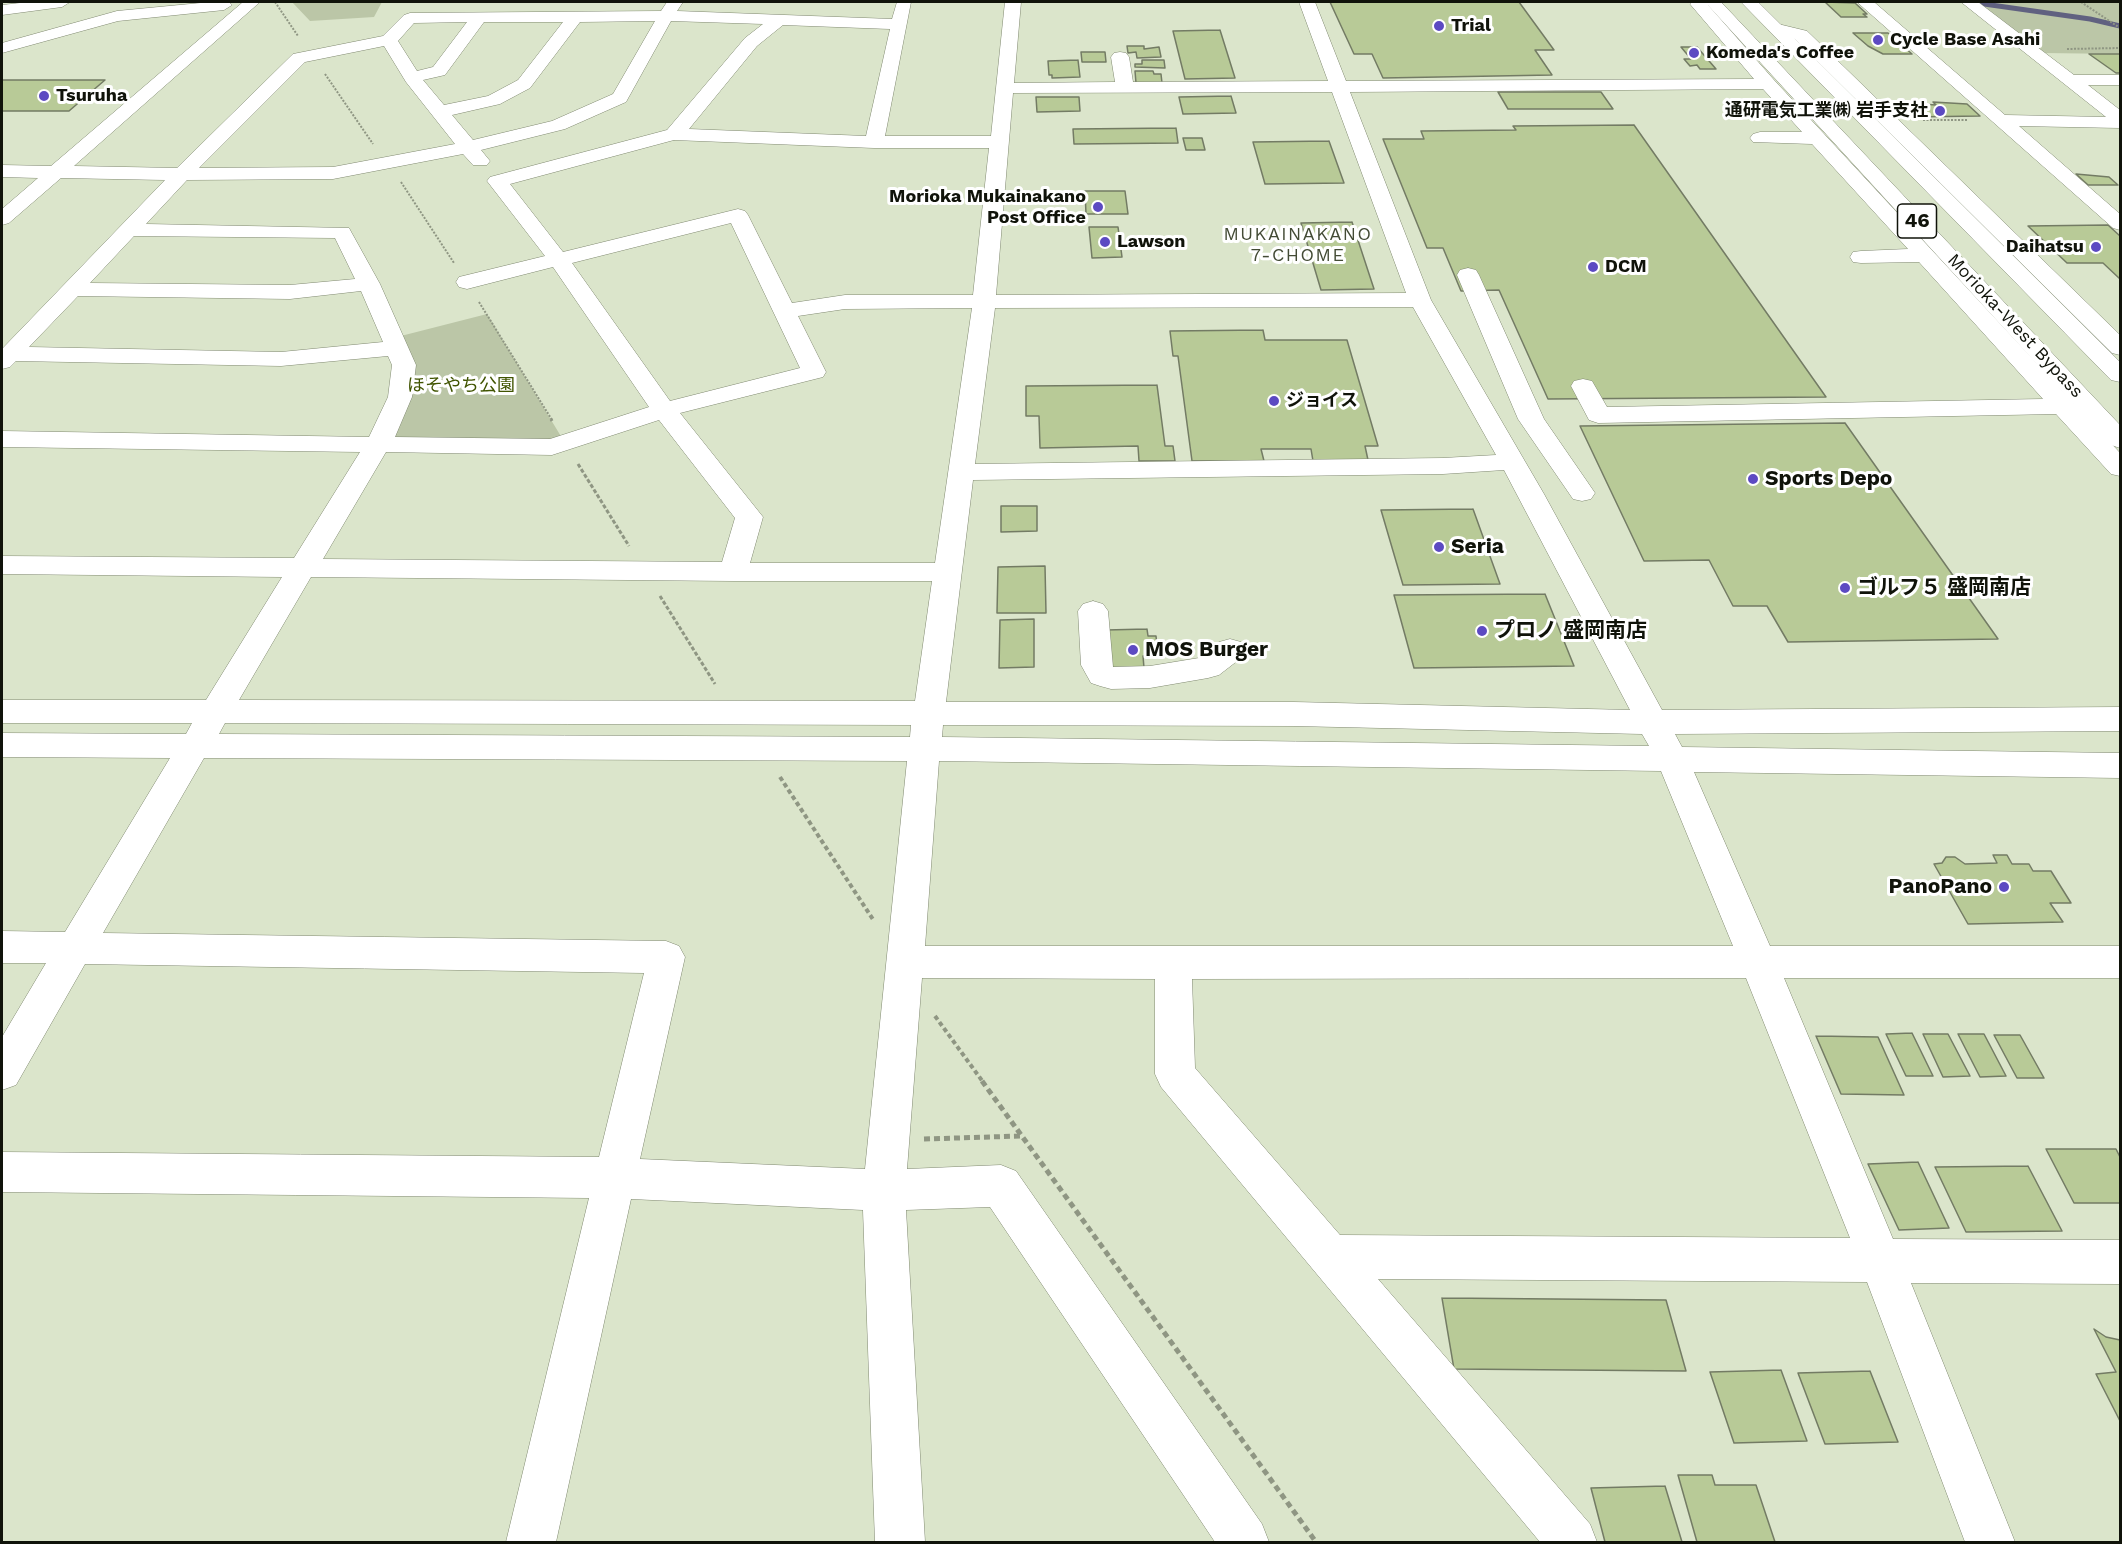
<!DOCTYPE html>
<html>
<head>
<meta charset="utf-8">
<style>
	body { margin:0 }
	#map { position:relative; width:2122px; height:1544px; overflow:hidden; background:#dbe5cb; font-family:"Work Sans",sans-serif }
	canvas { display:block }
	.frame { position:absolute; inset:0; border:3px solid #10130a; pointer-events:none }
</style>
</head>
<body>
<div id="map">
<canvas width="2122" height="1544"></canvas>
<div class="frame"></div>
</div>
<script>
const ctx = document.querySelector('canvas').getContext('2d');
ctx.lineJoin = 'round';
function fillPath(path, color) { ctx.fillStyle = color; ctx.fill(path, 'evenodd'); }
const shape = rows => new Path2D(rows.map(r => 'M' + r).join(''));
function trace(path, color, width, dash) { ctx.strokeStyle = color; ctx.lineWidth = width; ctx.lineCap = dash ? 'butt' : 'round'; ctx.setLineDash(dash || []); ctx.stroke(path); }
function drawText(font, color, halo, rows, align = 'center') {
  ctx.font = font + ' "Work Sans","Noto Sans JP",sans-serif'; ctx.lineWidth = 6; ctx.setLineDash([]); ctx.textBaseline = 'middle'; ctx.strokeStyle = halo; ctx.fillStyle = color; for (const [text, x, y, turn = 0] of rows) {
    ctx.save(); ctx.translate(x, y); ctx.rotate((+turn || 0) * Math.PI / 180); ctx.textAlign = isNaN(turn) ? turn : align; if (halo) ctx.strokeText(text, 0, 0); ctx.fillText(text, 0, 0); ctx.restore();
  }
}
fillPath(shape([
	[292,2,382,2,374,17,310,21],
	[1975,2,2120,2,2120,54,2043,53],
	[487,314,565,443,377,445,400,397,393,338]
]), '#bbc6a7');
trace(shape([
	[1970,2,2090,19,2120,26]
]), '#606180', 5);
const building = shape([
	[1330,2,1519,2,1554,50,1535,50,1552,75,1383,78,1372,54,1354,54,1330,2],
	[1825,2,1855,3,1867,14,1863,14,1867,17,1841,17,1825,2],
	[1220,30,1235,78,1185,79,1173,31,1220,30],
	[1853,33,1888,33,1912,54,1883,54,1868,46,1853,33],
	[1127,46,1144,46,1144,49,1159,47,1161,57,1137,58,1136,52,1128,53,1127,46],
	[1681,47,1697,47,1716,69,1700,69,1697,65,1690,66,1684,59,1691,59,1681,47],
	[1081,52,1105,52,1106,62,1082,62,1081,52],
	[2089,54,2120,54,2120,73,2116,73,2089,54],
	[1078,60,1080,77,1052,78,1052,75,1049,75,1048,61,1078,60],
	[1142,60,1164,60,1165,68,1135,67,1135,64,1142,64,1142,60],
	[1135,71,1153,71,1154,74,1161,74,1162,83,1136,83,1135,71],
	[2,80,105,80,69,111,2,111,2,80],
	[1498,92,1601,92,1613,109,1508,109,1498,92],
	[1231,96,1236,113,1183,114,1179,97,1231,96],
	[1036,97,1079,97,1080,111,1037,112,1036,97],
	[1933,102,1967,104,1980,116,1912,117,1900,105,1910,105,1908,103,1936,105,1933,102],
	[1634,125,1826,397,1548,399,1499,290,1461,291,1443,248,1427,248,1383,139,1424,139,1421,131,1516,130,1513,126,1634,125],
	[1176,128,1178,143,1074,144,1073,129,1176,128],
	[1183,138,1202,138,1205,150,1186,150,1183,138],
	[1329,141,1344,183,1265,184,1253,142,1329,141],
	[2076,174,2109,177,2118,185,2088,185,2076,174],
	[1085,191,1125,191,1128,214,1086,214,1085,191],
	[1352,222,1374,289,1321,290,1301,223,1352,222],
	[2108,225,2120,236,2120,279,2103,263,2067,263,2028,226,2108,225],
	[1089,227,1118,227,1122,257,1092,258,1089,227],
	[1263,330,1265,340,1347,340,1378,446,1365,446,1368,460,1313,461,1311,449,1261,449,1264,461,1192,461,1178,356,1173,356,1170,331,1263,330],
	[1157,385,1165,446,1173,446,1175,461,1139,461,1138,446,1040,448,1039,416,1026,416,1026,386,1157,385],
	[1845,423,1998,639,1788,642,1767,606,1733,606,1709,560,1644,561,1580,426,1845,423],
	[1001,506,1037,506,1037,531,1001,532,1001,506],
	[1473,509,1500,584,1403,585,1381,510,1473,509],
	[1045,566,1046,613,997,613,998,567,1045,566],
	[1545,594,1574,666,1414,668,1394,595,1545,594],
	[1034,619,1034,667,999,668,1000,620,1034,619],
	[1147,629,1148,636,1156,636,1158,656,1143,656,1144,668,1109,669,1106,630,1147,629],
	[1993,855,2007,855,2012,864,2029,864,2033,871,2051,871,2071,903,2050,903,2063,922,1968,924,1934,864,1942,863,1946,857,1955,857,1965,864,1997,863,1993,855],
	[1912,1033,1933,1076,1906,1076,1886,1034,1912,1033],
	[1923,1034,1948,1034,1970,1076,1943,1077,1923,1034],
	[1958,1034,1984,1034,2006,1076,1980,1077,1958,1034],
	[1994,1035,2020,1035,2044,1078,2017,1078,1994,1035],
	[1816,1036,1878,1037,1904,1095,1841,1094,1816,1036],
	[2046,1149,2116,1149,2120,1157,2120,1203,2074,1203,2046,1149],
	[1918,1162,1949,1228,1899,1230,1868,1164,1918,1162],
	[2028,1166,2062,1231,1966,1232,1935,1167,2028,1166],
	[1442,1298,1666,1300,1686,1371,1454,1369,1442,1298],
	[2094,1329,2106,1337,2120,1340,2120,1421,2096,1374,2116,1372,2094,1329],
	[1781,1370,1807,1441,1734,1443,1710,1372,1781,1370],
	[1870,1371,1898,1442,1825,1444,1798,1373,1870,1371],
	[1678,1475,1712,1475,1715,1485,1756,1485,1775,1542,1697,1542,1678,1475],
	[1665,1486,1682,1542,1605,1542,1591,1488,1665,1486]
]);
fillPath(building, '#b8ca97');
trace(building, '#737b64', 1.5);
const minor = shape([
	[29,2,70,2,62,7,2,15,2,5,29,2],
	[211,2,229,2,232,5,224,10,118,21,2,53,2,43,117,11,211,2],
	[243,2,260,2,74,166,177,168,293,54,383,36,404,15,410,13,661,11,667,2,683,2,677,11,892,19,897,2,911,2,885,136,991,136,1005,2,1021,2,1014,83,1115,82,1111,57,1114,53,1120,52,1126,53,1129,57,1133,82,1328,81,1299,2,1315,2,1346,81,1754,79,1690,4,1692,2,1710,2,1708,5,1774,80,2120,453,2120,476,2111,474,2056,414,1598,423,1589,420,1571,386,1574,381,1583,379,1592,381,1607,407,2043,399,1919,262,1861,263,1853,262,1850,257,1853,252,1861,251,1908,249,1812,144,1753,142,1750,138,1753,134,1760,132,1802,132,1763,89,1350,92,1431,300,1544,494,1662,710,2120,707,2120,731,1675,734,1682,747,2120,753,2120,778,1694,772,1770,946,2120,946,2120,978,1784,978,1893,1239,2120,1240,2120,1284,1911,1283,2015,1542,1965,1542,1867,1282,1378,1279,1590,1524,1597,1542,1540,1542,1161,1087,1155,1074,1155,979,922,978,907,1169,1001,1165,1016,1171,1262,1524,1269,1542,1215,1542,990,1207,906,1210,925,1542,875,1542,863,1210,631,1199,556,1542,506,1542,589,1198,2,1192,2,1152,599,1157,644,973,85,964,16,1085,2,1090,2,1037,46,963,2,963,2,931,65,932,170,758,2,757,2,733,186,734,192,723,2,723,2,700,206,700,282,577,2,574,2,556,294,558,360,452,2,447,2,431,369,437,388,397,392,365,388,356,281,366,16,361,10,367,2,369,2,349,165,180,61,178,9,223,2,225,2,209,38,178,2,177,2,165,51,166,243,2],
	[655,21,613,94,552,121,473,140,452,115,500,104,530,88,580,22,655,21],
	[671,21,763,24,745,38,667,130,490,177,487,181,545,256,459,277,456,282,459,287,467,289,553,267,649,407,550,439,395,437,412,397,416,365,380,284,349,228,146,224,187,180,333,179,463,154,473,165,487,165,490,161,481,150,565,129,626,102,671,21],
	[467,22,433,67,417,71,398,41,414,23,467,22],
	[484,22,563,22,518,80,488,96,444,105,423,80,445,75,484,22],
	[783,25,890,29,866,136,689,129,757,46,783,25],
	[384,46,406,82,455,144,333,167,199,168,305,62,384,46],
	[1332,92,1406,293,996,295,1013,93,1332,92],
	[674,140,874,148,989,148,973,295,845,295,792,303,748,215,745,211,738,209,563,252,510,184,674,140],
	[731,223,800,368,670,401,572,263,731,223],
	[134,236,335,238,355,279,290,285,90,283,134,236],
	[361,291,383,342,281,352,29,347,78,296,290,299,361,291],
	[1413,307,1496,455,1443,458,975,464,995,308,1413,307],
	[972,308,935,563,750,563,763,517,680,413,823,377,826,372,798,316,845,309,972,308],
	[659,420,735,518,722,562,323,559,386,452,552,455,659,420],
	[1504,470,1630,710,1294,702,946,702,973,480,1443,474,1504,470],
	[311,577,733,581,932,581,915,701,239,700,311,577],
	[225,723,911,725,910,737,219,734,225,723],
	[943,725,1294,726,1642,734,1649,746,942,737,943,725],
	[204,758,907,761,865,1169,640,1159,685,957,679,946,666,941,103,933,204,758],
	[939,761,1661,771,1733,946,925,946,939,761],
	[1746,978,1850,1238,1340,1235,1195,1068,1192,979,1746,978],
	[1857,2,1874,2,2005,115,2106,117,1961,2,1978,2,2074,75,2120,75,2120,85,2088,85,2120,110,2120,128,2019,126,2120,214,2120,230,2113,228,1857,2],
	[1778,24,1807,31,2120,335,2120,355,2112,353,1795,39,1772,33,1770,29,1772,25,1778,24],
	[1468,268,1476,270,1479,275,1544,419,1595,493,1591,499,1582,501,1573,499,1518,419,1457,275,1460,270,1468,268],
	[1093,601,1103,604,1108,611,1113,667,1150,666,1199,658,1219,642,1230,639,1241,642,1245,650,1241,658,1219,675,1208,678,1150,688,1111,689,1100,686,1091,683,1081,665,1078,611,1083,604,1093,601]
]);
const highway = shape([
	[1705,2,1721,2,2120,425,2120,448,2111,445,1705,2],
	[1741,2,1758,2,2120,362,2120,382,2111,380,1741,2]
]);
trace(minor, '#808971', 1);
trace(highway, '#808971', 1);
trace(shape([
	[275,2,298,36],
	[2081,2,2120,28],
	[2067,49,2120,48],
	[325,74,373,144],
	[1923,120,1967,120],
	[401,182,454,263],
	[479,302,552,420]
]), '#8f9683', 2, [2, 1.5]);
trace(shape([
	[551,419,552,421],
	[578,464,629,546],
	[660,596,715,684]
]), '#8f9683', 3, [4, 2]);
trace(shape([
	[780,777,874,921],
	[935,1016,983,1082]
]), '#8f9683', 4, [4.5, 3]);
trace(shape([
	[982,1081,1316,1542],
	[924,1139,1021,1136]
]), '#8f9683', 5, [6, 4]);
fillPath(minor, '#fff');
fillPath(highway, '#fff');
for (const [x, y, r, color] of [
	[1439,26,6,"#5c4ac2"],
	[1878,40,6,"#5c4ac2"],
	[1694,53,6,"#5c4ac2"],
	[44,96,6,"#5c4ac2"],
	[1940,111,6,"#5c4ac2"],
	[1098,207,6,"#5c4ac2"],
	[1105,242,6,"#5c4ac2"],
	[2096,247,6,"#5c4ac2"],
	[1593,267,6,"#5c4ac2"],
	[1274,401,6,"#5c4ac2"],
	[1753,479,6,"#5c4ac2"],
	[1439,547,6,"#5c4ac2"],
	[1845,588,6,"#5c4ac2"],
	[1482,631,6,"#5c4ac2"],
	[1133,650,6,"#5c4ac2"],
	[2004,887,6,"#5c4ac2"]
]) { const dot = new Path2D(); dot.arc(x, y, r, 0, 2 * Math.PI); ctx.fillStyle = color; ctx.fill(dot); trace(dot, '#fff', 2); }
drawText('bold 18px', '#10130a', '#fff', [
	["Trial",1451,26],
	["Cycle Base Asahi",1890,40],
	["Komeda's Coffee",1706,53],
	["Tsuruha",56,96],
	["通研電気工業㈱ 岩手支社",1928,111,"right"],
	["Morioka Mukainakano",1086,197,"right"],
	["Post Office",1086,218,"right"],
	["Lawson",1117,242],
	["Daihatsu",2084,247,"right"],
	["DCM",1605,267],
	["ジョイス",1286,401]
], 'left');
ctx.letterSpacing = '1.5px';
drawText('18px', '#434b35', '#fff', [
	["MUKAINAKANO",1298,235],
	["7-CHOME",1298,256]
]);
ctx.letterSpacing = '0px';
drawText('18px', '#10130a', '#fff', [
	["Morioka-West Bypass",2015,326,47]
]);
drawText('18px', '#405401', '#fff', [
	["ほそやち公園",461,386]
]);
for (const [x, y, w] of [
	[1917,221,39]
]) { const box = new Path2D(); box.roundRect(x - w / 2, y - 17, w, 34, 4.5); ctx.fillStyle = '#fff'; ctx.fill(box); trace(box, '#10130a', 1.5); }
drawText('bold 20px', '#10130a', null, [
	["46",1917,221]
]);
drawText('bold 21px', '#10130a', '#fff', [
	["Sports Depo",1765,479],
	["Seria",1451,547],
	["ゴルフ５ 盛岡南店",1857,588],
	["プロノ 盛岡南店",1494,631],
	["MOS Burger",1145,650],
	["PanoPano",1992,887,"right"]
], 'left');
</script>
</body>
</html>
